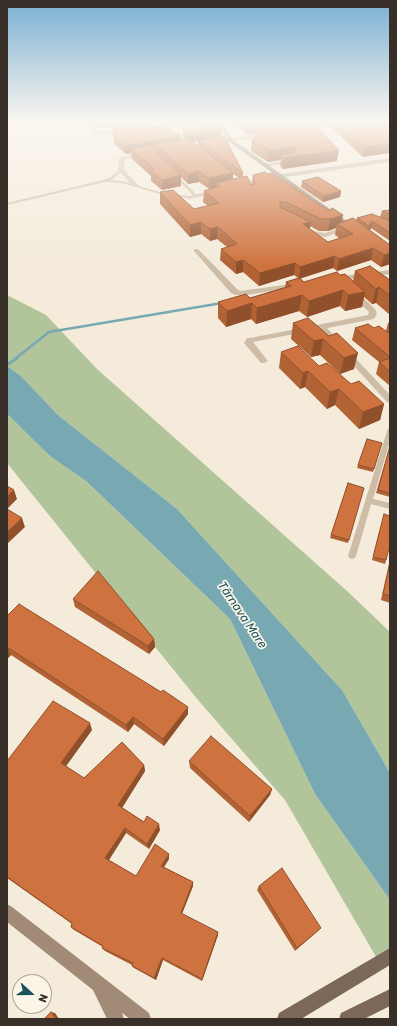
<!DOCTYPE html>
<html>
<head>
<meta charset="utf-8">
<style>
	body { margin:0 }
	#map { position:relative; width:397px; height:1026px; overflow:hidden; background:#f4ebdb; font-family:Rubik,sans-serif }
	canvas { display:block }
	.frame { position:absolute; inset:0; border:8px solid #382f28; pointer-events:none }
	.north { position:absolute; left:12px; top:974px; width:40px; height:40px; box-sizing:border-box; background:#fbf5e8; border:1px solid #ada69b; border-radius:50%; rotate:111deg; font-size:11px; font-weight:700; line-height:16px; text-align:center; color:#382f28 }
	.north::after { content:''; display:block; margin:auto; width:14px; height:18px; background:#1a515d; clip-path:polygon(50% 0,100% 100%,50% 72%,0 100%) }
</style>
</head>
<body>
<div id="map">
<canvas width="397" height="1026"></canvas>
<div class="frame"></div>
<div class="north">N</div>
</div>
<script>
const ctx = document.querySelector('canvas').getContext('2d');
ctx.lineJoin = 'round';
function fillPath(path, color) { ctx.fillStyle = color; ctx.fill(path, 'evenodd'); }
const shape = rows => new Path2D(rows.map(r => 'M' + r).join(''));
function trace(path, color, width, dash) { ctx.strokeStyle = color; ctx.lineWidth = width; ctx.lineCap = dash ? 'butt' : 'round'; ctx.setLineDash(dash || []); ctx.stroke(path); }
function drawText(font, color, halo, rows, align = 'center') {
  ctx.font = font + ' Rubik,sans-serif'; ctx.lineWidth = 3.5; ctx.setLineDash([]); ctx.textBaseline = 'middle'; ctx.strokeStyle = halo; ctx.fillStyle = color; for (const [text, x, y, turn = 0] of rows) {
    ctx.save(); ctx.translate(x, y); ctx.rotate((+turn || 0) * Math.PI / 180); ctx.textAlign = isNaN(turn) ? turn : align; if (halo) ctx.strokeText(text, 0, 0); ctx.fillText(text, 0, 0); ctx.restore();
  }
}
fillPath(shape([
	[163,121,199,121,200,124,172,128],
	[7,295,46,315,97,369,347,591,390,632,390,773,342,690,177,509,58,415,21,376,7,366],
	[7,414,51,457,86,481,230,619,315,794,390,900,390,956,379,962,285,800,198,700,7,463]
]), '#b1c49a');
fillPath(shape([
	[7,366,21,376,58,415,177,509,342,690,390,773,390,900,315,794,230,619,86,481,51,457,7,414]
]), '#78a9b3');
trace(shape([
	[15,359,49,332,222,303]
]), '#78a9b3', 2.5);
trace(shape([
	[7,365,17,358]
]), '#78a9b3', 3);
fillPath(shape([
	[120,169,123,170,113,179,110,180,122,181,166,194,189,196,191,197,189,198,166,196,122,183,105,182,7,205,7,203,103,180,111,177,120,169],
	[174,174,176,174,197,195,197,197,195,197,174,176,174,174],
	[388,428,390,428,390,441,373,499,390,503,390,509,371,504,356,556,355,558,352,559,349,558,348,556,388,428]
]), '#cdbda6');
fillPath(shape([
	[91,121,95,121,97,131,127,130,130,132,127,134,93,134,91,121],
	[155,121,160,121,177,135,172,136,155,121],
	[358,121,371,121,303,131,301,130,358,121],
	[268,133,270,136,182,149,179,147,268,133],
	[145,151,147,152,147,154,125,159,124,170,139,186,134,187,118,170,119,158,145,151],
	[390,158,390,162,280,178,240,187,235,183,280,174,390,158],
	[292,159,294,160,294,162,264,167,261,165,292,159],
	[217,189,219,190,219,192,189,199,186,197,217,189],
	[305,226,313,231,325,233,348,226,351,228,325,237,309,233,302,228,305,226],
	[194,249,198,249,237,289,240,291,299,283,303,285,299,287,246,295,236,295,231,293,194,251,194,249],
	[390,270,390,274,336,281,333,279,336,277,390,270],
	[351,292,357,292,375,309,377,314,374,319,327,328,390,395,390,403,387,402,320,329,253,342,268,361,264,363,261,363,244,343,247,338,250,338,368,315,369,312,351,296,351,292]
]), '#cdbda6');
fillPath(shape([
	[217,121,221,121,232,139,355,227,355,229,351,229,228,141,217,121],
	[7,904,12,907,149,1013,151,1019,130,1019,122,1013,124,1019,107,1019,93,990,7,922,7,904]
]), '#a18b77');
fillPath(shape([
	[390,948,390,965,301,1019,277,1019,279,1013,390,948],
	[390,989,390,1006,364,1019,339,1019,341,1013,390,989]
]), '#7c6858');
fillPath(shape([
	[96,121,149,121,149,127,169,130,181,140,186,139,183,136,183,129,205,126,203,121,218,121,221,137,243,173,243,177,251,185,252,185,253,175,341,222,356,220,357,218,380,217,382,211,390,210,390,241,371,228,370,230,390,245,390,264,381,267,371,260,337,271,333,268,300,278,304,282,340,275,353,281,355,271,390,280,390,315,376,303,372,304,364,297,362,307,345,311,340,306,307,317,299,311,256,324,251,319,226,327,218,318,218,302,250,298,285,287,286,282,298,278,294,275,259,286,243,272,236,274,220,260,221,249,227,247,217,239,210,241,201,234,190,237,160,204,160,192,194,209,208,206,203,202,204,191,209,189,199,182,188,184,181,177,181,186,162,190,151,181,151,176,132,159,131,153,126,154,114,144,113,136,118,128,97,128],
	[198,141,198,146,192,142],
	[233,174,239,178,233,179],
	[310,226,319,231,328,231,336,228,335,235,339,238,328,242,310,229],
	[238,121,296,121,296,123,304,122,301,122,300,121,390,121,363,157,332,128,333,123,327,124,311,123,337,161,283,169,280,166,281,160,268,162,251,151,252,140,254,140,254,134,248,135,239,127],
	[302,181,341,191,340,197,323,202,301,187],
	[390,322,390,386,376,374,379,362,352,340,355,328,374,328,386,331,388,323],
	[293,323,329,336,354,369,340,374,320,355,311,357,291,339],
	[281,352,319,366,384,404,380,420,359,429,335,405,327,409,305,387,300,389,279,368],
	[367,439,382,443,373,472,357,468],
	[390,445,390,497,376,493],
	[348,483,364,488,348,543,330,538],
	[384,514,386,560,385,564,372,560],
	[390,559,390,603,381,600],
	[73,599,154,639,155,647,149,654,75,607],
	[7,616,188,714,164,746,134,724,128,732,11,655,7,659],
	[92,730,66,766,84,778,144,765,145,771,122,808,144,822,160,830,149,849,126,833,109,860,136,876,169,854,169,859,164,867,193,882,193,886,182,914,218,935,202,981,163,960,156,980,134,968,132,966,132,965,105,951,102,948,103,947,74,930,71,927,72,924,7,878,7,761],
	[189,761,272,789,270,795,249,822,190,768],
	[259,886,318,931,295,951,257,890]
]), '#b16336');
fillPath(shape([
	[291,121,296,121,296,128,255,129,254,134,248,135,248,127],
	[327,121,333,121,333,123,327,124],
	[221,130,221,138,198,140,198,141,190,142,190,135],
	[181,136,181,144,131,149,131,153,126,154,125,146],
	[390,143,390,153,363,157,365,147],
	[293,147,292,157,339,150,337,161,283,169,284,158,281,155,281,160,268,162,269,151],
	[199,171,199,182,188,184,188,174],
	[233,173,233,183,216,183,216,187,209,189,209,178],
	[181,175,181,186,162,190,162,180],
	[341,191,340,197,323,202,324,196],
	[343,215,341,226,337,224,336,228,328,231,330,219],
	[372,221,371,228,368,233,369,226],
	[201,222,201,234,190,237,190,225],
	[311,222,309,234,303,224],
	[218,227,217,239,210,241,210,229],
	[373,248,371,260,337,271,339,259],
	[390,253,390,264,381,267,384,255],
	[335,256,333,268,299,279,300,267],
	[243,260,243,272,236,274,236,262],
	[295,263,294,275,259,286,260,273],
	[379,287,376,303,372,304,376,289],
	[343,290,340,306,307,317,309,301],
	[365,292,362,307,345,311,348,295],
	[302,295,299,311,256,324,257,308],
	[252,303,251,319,226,327,227,311],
	[323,339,320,355,311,357,314,341],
	[358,353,354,369,340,374,344,358],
	[308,371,305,387,300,389,303,373],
	[339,389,335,405,327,409,330,392],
	[384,404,380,420,359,429,363,412],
	[14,490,17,499,7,509,7,497],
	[22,518,25,527,7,544,7,532],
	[154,639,155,647,149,654,148,646],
	[7,647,11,655,7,659],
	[188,707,188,714,164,746,163,739],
	[133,717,134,724,128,732,126,725],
	[90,723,92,730,64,769,61,763],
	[144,765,145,771,120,811,118,805],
	[272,789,270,795,249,822,250,816],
	[159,824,160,830,149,849,147,844],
	[125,828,126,833,107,863,105,858],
	[169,854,169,859,162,870,161,866],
	[193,882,193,886,181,916,181,913],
	[218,932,218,935,202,981,202,979],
	[162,958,163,960,156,980,154,978],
	[51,1012,55,1013,59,1019,56,1019]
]), '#90502c');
const building = shape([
	[206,121,217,121,221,130,190,135,183,129,209,126,206,121],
	[242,121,291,121,248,127,242,121],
	[310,121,339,150,284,158,281,155,295,153,296,148,293,147,269,151,252,140,264,137,255,129,310,121],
	[336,121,390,121,390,143,365,147,336,121],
	[149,127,169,127,169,130,172,130,181,136,125,146,113,136,114,128,149,127],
	[224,136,243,173,198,140,224,136],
	[188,138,233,173,209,178,199,171,188,174,162,149,157,149,157,153,181,175,162,180,150,170,154,169,131,149,188,138],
	[265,172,268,174,272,173,329,211,332,208,343,215,330,219,321,219,286,202,280,202,280,207,311,222,303,224,328,242,353,234,337,224,353,218,390,245,390,253,384,255,373,248,339,259,335,256,300,267,295,263,260,273,243,260,236,262,221,249,237,244,218,227,210,229,201,222,190,225,160,192,173,190,194,209,219,203,204,191,220,186,216,183,247,176,251,185,255,184,253,175,265,172],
	[318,177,341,191,324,196,302,181,318,177],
	[390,210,390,214,382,211,390,210],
	[372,214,390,221,390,233,372,221,369,226,357,218,372,214],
	[370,266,390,280,390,296,379,287,376,289,355,271,370,266],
	[337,272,340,275,345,274,365,292,348,295,343,290,309,301,302,295,257,308,252,303,227,311,218,302,246,294,250,298,291,286,286,282,299,278,304,282,337,272],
	[308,318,329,336,337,333,358,353,344,358,323,339,314,341,293,323,308,318],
	[368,324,374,328,379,326,390,334,390,357,355,328,368,324],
	[298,346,319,366,327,363,351,384,359,381,384,404,363,412,339,389,330,392,308,371,303,373,281,352,298,346],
	[390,358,390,372,379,362,390,358],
	[367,439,382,443,374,469,358,465,367,439],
	[390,446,390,493,378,490,390,446],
	[348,483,364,488,349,540,331,535,348,483],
	[7,486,14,490,7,497,7,486],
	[7,509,22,518,7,532,7,509],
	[384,514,390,516,390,544,386,560,373,557,384,514],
	[390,563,390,596,383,594,390,563],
	[98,571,154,639,148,646,73,599,98,571],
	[19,604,161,692,163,690,188,707,163,739,133,717,126,725,7,647,7,616,19,604],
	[53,701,90,723,61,763,84,778,122,742,144,765,118,805,144,822,147,816,159,824,147,844,125,828,105,858,136,876,155,844,169,854,161,866,193,882,181,913,218,932,202,979,162,958,154,978,132,966,133,963,102,948,103,946,71,927,72,923,7,877,7,761,53,701],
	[211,736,272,789,250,816,189,761,211,736],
	[282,868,321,928,297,948,259,886,282,868],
	[51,1012,56,1019,44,1019,51,1012]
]);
fillPath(building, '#ce733f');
trace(building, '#90502c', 1);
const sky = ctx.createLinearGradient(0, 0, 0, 265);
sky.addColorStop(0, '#7bb0d3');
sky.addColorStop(0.46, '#faf6ef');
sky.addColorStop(1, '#faf6ef00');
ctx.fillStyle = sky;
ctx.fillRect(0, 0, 397, 265);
drawText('italic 12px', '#1a515d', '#fbf5e8', [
	["Târnava Mare",242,615,56]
]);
</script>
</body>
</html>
